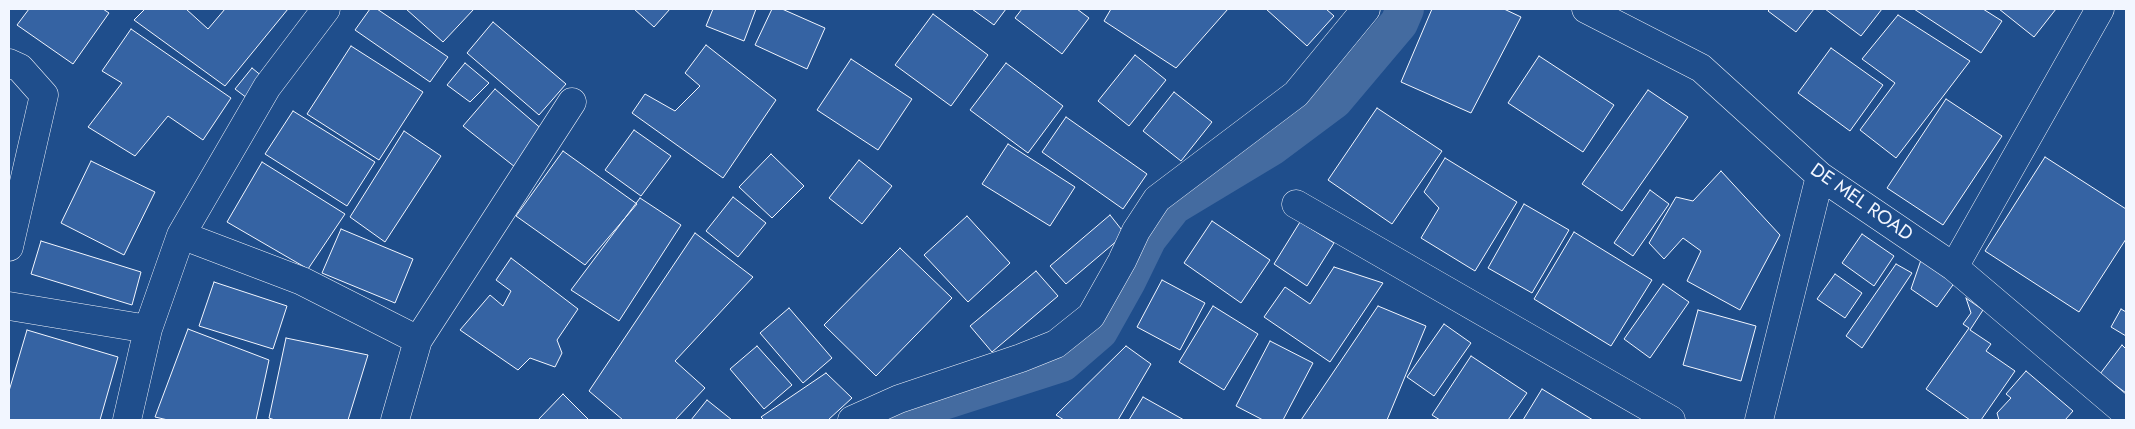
<!DOCTYPE html>
<html>
<head>
<meta charset="utf-8">
<style>
	body { margin:0 }
	#map { position:relative; width:2135px; height:429px; overflow:hidden; background:#1f4e8c; font-family:Jost,sans-serif }
	canvas { display:block }
	.frame { position:absolute; inset:0; border:10px solid #f2f6ff; pointer-events:none }
</style>
</head>
<body>
<div id="map">
<canvas width="2135" height="429"></canvas>
<div class="frame"></div>
</div>
<script>
const ctx = document.querySelector('canvas').getContext('2d');
ctx.lineJoin = 'round';
const shape = rows => new Path2D(rows.map(r => 'M' + r).join(''));
function trace(path, color, width, dash) { ctx.strokeStyle = color; ctx.lineWidth = width; ctx.lineCap = dash ? 'butt' : 'round'; ctx.setLineDash(dash || []); ctx.stroke(path); }
function fillPath(path, color) { ctx.fillStyle = color; ctx.fill(path, 'evenodd'); }
function drawText(font, color, halo, rows, align = 'center') {
  ctx.font = font + ' Jost,sans-serif'; ctx.lineWidth = 4; ctx.setLineDash([]); ctx.textBaseline = 'middle'; ctx.strokeStyle = halo; ctx.fillStyle = color; for (const [text, x, y, turn = 0] of rows) {
    ctx.save(); ctx.translate(x, y); ctx.rotate((+turn || 0) * Math.PI / 180); ctx.textAlign = isNaN(turn) ? turn : align; if (halo) ctx.strokeText(text, 0, 0); ctx.fillText(text, 0, 0); ctx.restore();
  }
}
trace(shape([
	[884,420,1062,363,1099,331,1127,281,1148,238,1173,206,1271,147,1334,100,1399,23,1405,9]
]), '#446ba0', 38);
const building = shape([
	[29,9,103,9,109,13,73,64,17,25,29,9],
	[145,9,186,9,208,29,225,9,288,9,225,86,134,20,145,9],
	[370,9,377,9,448,57,430,82,355,30,370,9],
	[406,9,474,9,443,42,406,9],
	[634,9,670,9,654,27,634,9],
	[713,9,756,9,744,41,706,26,713,9],
	[772,9,782,9,825,28,807,69,755,45,772,9],
	[972,9,1006,9,994,25,972,9],
	[1022,9,1077,9,1089,18,1062,54,1015,18,1022,9],
	[1111,9,1228,9,1176,68,1104,21,1111,9],
	[1266,9,1326,9,1334,16,1307,46,1266,9],
	[1432,9,1504,9,1521,17,1471,113,1401,82,1432,9],
	[1770,9,1814,9,1796,32,1768,11,1770,9],
	[1825,9,1882,9,1861,36,1825,9],
	[1914,9,1983,9,2002,21,1981,53,1914,9],
	[1999,9,2056,9,2034,37,1999,9],
	[933,14,988,55,951,106,895,65,933,14],
	[1898,15,1970,61,1896,158,1860,130,1895,83,1862,59,1898,15],
	[493,22,566,84,539,115,467,53,493,22],
	[131,29,231,98,203,140,168,116,135,156,88,127,122,83,102,71,131,29],
	[706,45,776,100,723,178,632,113,645,94,675,111,700,86,685,73,706,45],
	[351,46,423,92,379,160,307,114,351,46],
	[1831,48,1883,85,1850,131,1798,93,1831,48],
	[1135,55,1166,80,1129,126,1098,101,1135,55],
	[1539,56,1614,105,1583,152,1508,103,1539,56],
	[851,59,912,99,878,150,817,110,851,59],
	[465,63,489,83,470,102,447,85,465,63],
	[1006,63,1063,106,1028,153,970,110,1006,63],
	[252,68,263,77,247,98,235,89,252,68],
	[495,89,544,131,515,167,463,126,495,89],
	[1648,90,1688,117,1622,211,1582,184,1648,90],
	[1174,92,1212,122,1181,161,1143,131,1174,92],
	[1946,99,2002,136,1943,225,1887,188,1946,99],
	[1377,108,1442,151,1392,224,1328,180,1377,108],
	[293,111,375,162,347,206,265,154,293,111],
	[1066,117,1147,174,1123,209,1042,152,1066,117],
	[634,130,671,156,641,196,605,170,634,130],
	[404,131,441,156,385,242,350,217,404,131],
	[1008,144,1075,187,1050,226,982,184,1008,144],
	[563,151,637,204,585,265,516,216,563,151],
	[771,154,804,186,772,218,739,187,771,154],
	[2045,157,2126,209,2126,239,2079,312,1985,251,2045,157],
	[1445,158,1517,202,1475,271,1421,238,1439,208,1424,192,1445,158],
	[859,160,892,186,862,224,829,198,859,160],
	[91,161,155,192,124,255,61,223,91,161],
	[262,162,345,214,308,269,227,222,262,162],
	[1721,171,1780,235,1740,310,1687,281,1701,251,1683,238,1664,259,1649,243,1676,197,1693,201,1721,171],
	[1650,190,1669,204,1633,256,1614,243,1650,190],
	[733,197,766,223,738,257,706,231,733,197],
	[640,198,681,225,619,321,571,290,640,198],
	[1524,204,1569,230,1532,293,1488,268,1524,204],
	[1110,215,1125,234,1066,284,1050,266,1110,215],
	[967,216,1010,263,968,302,924,255,967,216],
	[1212,221,1270,260,1241,303,1184,263,1212,221],
	[1300,222,1334,243,1307,286,1274,264,1300,222],
	[341,229,413,259,395,303,322,273,341,229],
	[1574,232,1652,280,1611,346,1534,299,1574,232],
	[695,233,753,277,675,361,705,388,675,420,623,420,589,391,695,233],
	[1862,234,1894,256,1874,286,1842,263,1862,234],
	[41,241,141,272,132,305,31,274,41,241],
	[900,248,952,298,876,376,824,325,900,248],
	[1922,257,1955,282,1937,307,1911,289,1922,257],
	[511,258,578,309,557,340,562,353,555,367,530,358,518,370,460,330,490,295,503,306,511,291,496,280,511,258],
	[1896,264,1912,273,1862,348,1846,336,1896,264],
	[1334,267,1383,283,1330,362,1264,317,1285,287,1310,304,1334,267],
	[1036,271,1058,296,992,352,970,326,1036,271],
	[1835,274,1862,293,1845,318,1817,299,1835,274],
	[1162,280,1205,303,1180,350,1137,327,1162,280],
	[214,282,287,306,273,349,199,326,214,282],
	[1663,284,1689,302,1650,358,1624,339,1663,284],
	[1966,298,1983,310,1970,330,1991,344,1986,351,2015,371,1981,420,1970,420,1926,389,1969,328,1963,324,1971,313,1966,298],
	[1213,306,1258,334,1224,390,1179,362,1213,306],
	[1378,306,1426,326,1387,420,1301,420,1378,306],
	[789,308,832,358,803,383,760,333,789,308],
	[2121,309,2126,312,2126,336,2111,327,2121,309],
	[1698,310,1756,326,1741,381,1683,365,1698,310],
	[1444,324,1471,343,1434,396,1407,377,1444,324],
	[188,329,269,360,256,420,168,420,155,417,188,329],
	[27,330,118,357,100,420,9,420,9,391,27,330],
	[286,338,368,355,348,420,275,420,269,418,286,338],
	[1270,341,1313,363,1283,420,1263,420,1236,406,1270,341],
	[2122,345,2126,349,2126,393,2100,374,2122,345],
	[757,346,792,385,764,409,730,369,757,346],
	[1126,346,1151,364,1118,420,1064,420,1056,415,1126,346],
	[1471,356,1527,393,1508,420,1440,420,1432,415,1471,356],
	[2026,371,2073,411,2065,420,1999,420,1997,413,2011,398,2006,394,2026,371],
	[826,373,852,398,828,420,764,420,761,417,826,373],
	[1542,389,1593,420,1523,420,1542,389],
	[563,394,589,420,538,420,563,394],
	[1143,397,1184,420,1129,420,1143,397],
	[707,400,732,420,691,420,707,400]
]);
fillPath(building, '#3563a3');
trace(building, '#f2f6ff', 1);
const street = shape([
	[1586,9,1701,68,1820,176,1954,267,2126,413],
	[9,63,20,68,44,95,9,247],
	[1296,204,1671,420],
	[181,235,267,87,326,9],
	[1954,267,2100,9],
	[9,306,148,329,127,420],
	[148,329,181,235,302,281,418,340,395,420],
	[418,340,572,102],
	[852,420,899,399,1021,358,1056,344,1091,316,1122,261,1136,231,1157,199,1296,94,1366,9],
	[1759,420,1820,176]
]);
trace(street, '#f2f6ff', 29);
trace(street, '#1f4e8c', 28);
drawText('19px', '#f2f6ff', '#1f4e8c', [
	["DE MEL ROAD",1861,203,35]
]);
</script>
</body>
</html>
